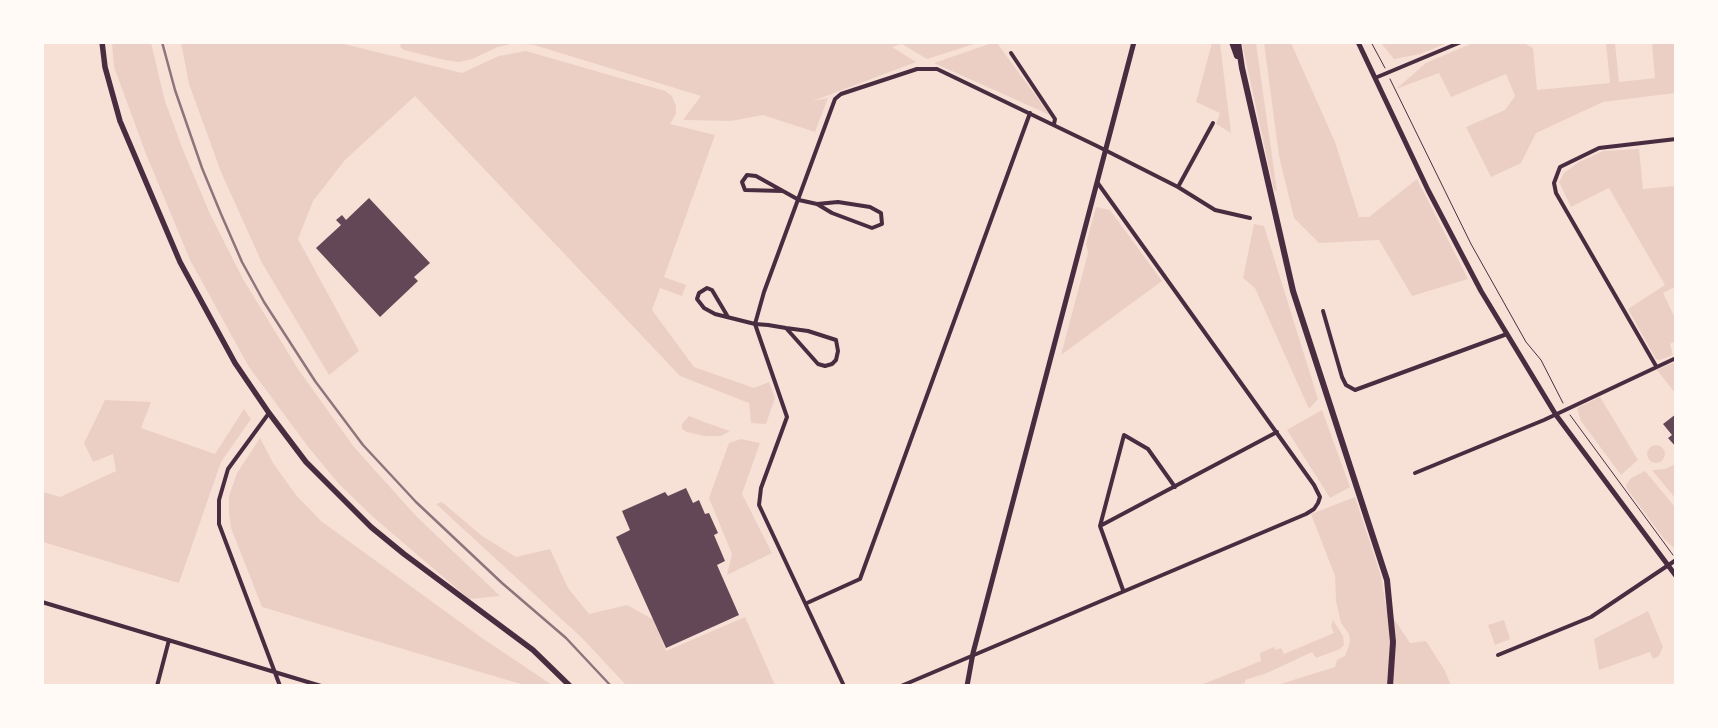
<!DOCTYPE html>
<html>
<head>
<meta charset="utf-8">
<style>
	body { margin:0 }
	#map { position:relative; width:1718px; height:728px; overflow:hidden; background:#f7e1d7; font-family:"Alegreya Sans",sans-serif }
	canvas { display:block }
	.frame { position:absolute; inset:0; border:44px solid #fffaf5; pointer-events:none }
</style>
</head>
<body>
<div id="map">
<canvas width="1718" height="728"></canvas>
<div class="frame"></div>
</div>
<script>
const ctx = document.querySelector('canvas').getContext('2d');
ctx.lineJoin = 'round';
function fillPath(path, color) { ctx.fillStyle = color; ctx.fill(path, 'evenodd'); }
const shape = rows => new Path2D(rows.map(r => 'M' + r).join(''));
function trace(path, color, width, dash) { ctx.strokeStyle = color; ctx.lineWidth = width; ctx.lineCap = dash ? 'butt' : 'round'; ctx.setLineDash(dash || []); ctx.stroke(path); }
fillPath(shape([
	[402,42,514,42,514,43,498,47,472,59,459,62,445,60,404,50,400,47],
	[1475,42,1524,43,1533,48,1537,90,1610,83,1606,43,1615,43,1619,82,1655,78,1652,43,1675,43,1675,93,1603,102,1536,133,1521,163,1491,177,1466,127,1505,110,1515,96,1506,74,1451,97,1439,73,1396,89,1426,63],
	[112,43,151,43,165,101,183,150,210,214,243,279,298,369,354,447,416,516,500,596,469,599,372,516,339,484,309,448,249,367,190,260,146,154,114,67],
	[181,43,340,43,462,73,499,56,526,51,665,91,672,96,676,106,676,114,670,124,715,135,664,277,686,285,682,296,660,288,652,310,694,367,754,388,769,382,775,398,766,424,751,423,749,403,680,376,415,96,345,160,313,201,298,239,359,351,329,375,262,263,221,172,189,84],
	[517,43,977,42,977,43,927,59,902,44,892,47,916,62,813,101,828,98,815,132,763,115,731,121,683,120,701,96,534,45],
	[992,43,997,43,1050,115,934,63],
	[1212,43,1220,43,1231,133,1216,124,1220,113,1196,102],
	[1242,43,1256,43,1277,191,1274,190],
	[1264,43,1291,43,1335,142,1359,217,1369,217,1417,179,1468,279,1412,296,1379,240,1319,243,1294,218,1279,156],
	[1381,43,1448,43,1420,54,1394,59],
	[1639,149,1643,189,1675,186,1675,287,1663,293,1675,318,1675,341,1670,344,1673,355,1660,360,1656,359,1628,309,1665,285,1609,188,1571,207,1559,182,1564,173,1579,162,1603,151],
	[1096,207,1110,210,1162,281,1061,355,1088,253,1086,244],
	[1254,224,1264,226,1318,399,1309,409,1255,288,1243,278],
	[1675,362,1675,393,1657,370],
	[1600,397,1638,460,1621,475,1581,421,1577,408],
	[105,400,151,402,141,428,215,454,244,409,251,419,221,462,179,583,43,542,43,492,60,497,116,471,113,454,93,462,84,443],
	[1322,410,1350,487,1330,498,1287,430],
	[689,416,704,422,730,431,721,436,704,436,687,432,682,429,682,424],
	[260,438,273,463,296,495,321,521,482,638,552,685,524,685,262,607,231,528,229,513,229,496,237,473],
	[741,439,760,443,742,494,772,553,727,575,732,554,709,498,729,443],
	'1647 454a9 9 0 1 1 18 0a9 9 0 1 1-18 0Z',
	[1675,464,1675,498,1652,470,1665,469],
	[1645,471,1675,507,1675,549,1664,539,1627,489,1626,485,1631,478],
	[1355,497,1381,576,1386,607,1410,643,1426,641,1444,669,1451,685,1274,686,1335,667,1337,660,1345,656,1350,642,1349,634,1341,623,1336,601,1335,576,1311,514],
	[442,502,482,536,516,557,550,549,568,588,589,614,627,605,654,620,666,651,745,617,775,685,626,685,582,638,436,504],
	[1648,611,1663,647,1659,656,1653,659,1650,652,1599,670,1594,639],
	[1333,620,1343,636,1344,645,1340,649,1316,658,1312,652,1267,673,1245,680,1245,683,1234,686,1201,685,1261,661,1260,653,1274,647,1275,650,1281,648,1284,654,1334,633,1331,626],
	[1504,620,1510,639,1495,645,1488,625]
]), '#ebcfc5');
fillPath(shape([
	[369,198,430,263,414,277,418,281,380,317,316,248,341,225,336,220,342,215,346,220],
	[1676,414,1676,447,1668,438,1672,435,1663,424],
	[686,488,693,503,699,500,705,514,709,513,718,533,714,535,725,561,717,565,739,615,666,648,616,537,630,530,622,511,665,492,668,496]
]), '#644757');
trace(shape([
	[1371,42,1385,68],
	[1390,79,1471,244,1526,342,1541,360,1563,403],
	[1570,415,1673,555]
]), '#4a2c40', 1);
trace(shape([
	[1541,42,1549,42],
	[1011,53,1055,119,1054,124],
	[1375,78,1461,42],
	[1178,187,1213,123],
	[783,191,745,190,742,182,747,175,756,176,799,200,817,204,832,213,872,228,882,224,881,213,870,207,838,202,817,204],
	[1323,311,1342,377,1346,385,1355,390,1507,334],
	[728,317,712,290,707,288,699,293,697,299,704,308,715,314,755,324,768,325,786,328,808,331,836,340,838,351,836,360,832,364,825,366,818,364,786,328],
	[1656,366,1556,193,1554,183,1560,167,1599,148,1676,139],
	[269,413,228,469,219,500,219,524,280,686],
	[1415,473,1544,420,1676,358],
	[1100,526,1124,435,1148,449,1175,487],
	[1123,590,1100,526,1277,432],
	[42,602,321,686],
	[807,603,860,579,1030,113],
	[1498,655,1591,617,1676,560],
	[157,686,169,640],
	[844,686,759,505,761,488,787,417,755,324,764,292,835,99,841,94,917,69,937,69,1097,146,1178,187,1215,210,1250,218],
	[901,686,1306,514,1314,509,1318,503,1320,497,1314,485,1097,182]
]), '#4a2c40', 4);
trace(shape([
	[1358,42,1428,190,1481,291,1556,415,1676,576],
	[967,686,973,653,1134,42]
]), '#4a2c40', 5);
trace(shape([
	[102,42,105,67,120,121,180,262,235,363,269,413,306,462,371,527,404,554,533,650,570,686]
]), '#4a2c40', 5.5);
trace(shape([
	[1232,42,1237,56],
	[1238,42,1242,68,1293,291,1387,580,1393,642,1390,686]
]), '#4a2c40', 6);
trace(shape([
	[162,42,175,90,202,168,221,214,242,262,264,302,315,381,363,445,416,502,502,583,566,638,611,686]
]), '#8f747c', 2.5);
</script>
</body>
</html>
